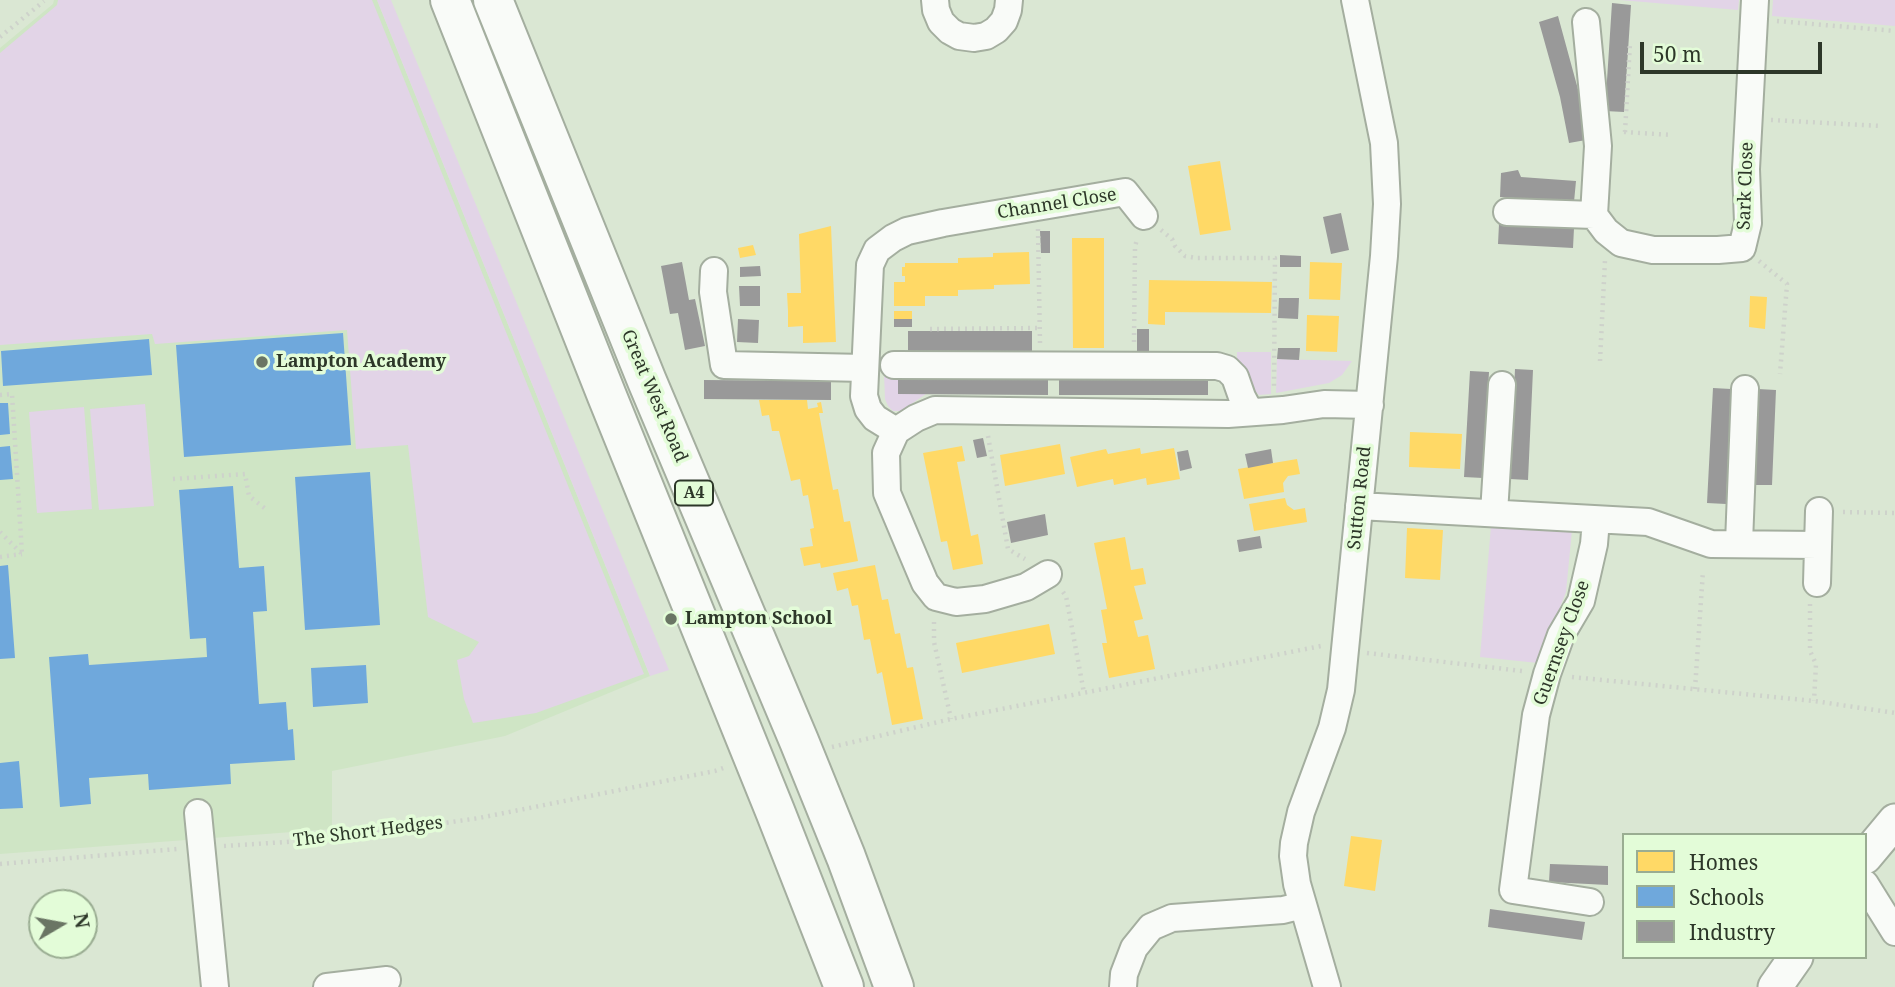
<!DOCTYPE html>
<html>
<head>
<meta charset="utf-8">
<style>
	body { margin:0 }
	#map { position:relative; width:1895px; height:987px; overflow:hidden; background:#dae7d3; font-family:"Noto Serif",serif }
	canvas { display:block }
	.legend { position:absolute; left:1622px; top:833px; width:245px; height:126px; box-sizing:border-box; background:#e3fcd8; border:2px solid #9aad92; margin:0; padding:9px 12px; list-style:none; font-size:21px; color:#2d3729 }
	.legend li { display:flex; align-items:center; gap:14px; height:35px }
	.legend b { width:35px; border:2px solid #9aad92 }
	.north { position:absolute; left:28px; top:889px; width:70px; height:70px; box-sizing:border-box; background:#e3fcd8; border:2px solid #9aad92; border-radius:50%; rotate:80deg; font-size:19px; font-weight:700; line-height:28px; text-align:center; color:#2d3729 }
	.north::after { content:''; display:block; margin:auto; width:24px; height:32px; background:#6a7564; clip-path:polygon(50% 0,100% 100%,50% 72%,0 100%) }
	.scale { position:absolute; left:1640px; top:42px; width:182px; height:32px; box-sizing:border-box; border:4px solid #2d3729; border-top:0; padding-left:9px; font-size:21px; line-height:24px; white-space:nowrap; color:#2d3729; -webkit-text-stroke:5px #e3fcd8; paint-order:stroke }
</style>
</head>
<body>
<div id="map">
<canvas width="1895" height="987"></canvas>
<ul class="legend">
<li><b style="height:19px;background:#ffd966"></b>Homes</li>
<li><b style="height:19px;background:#6fa8dc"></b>Schools</li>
<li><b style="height:19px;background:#999"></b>Industry</li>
</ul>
<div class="north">N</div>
<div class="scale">50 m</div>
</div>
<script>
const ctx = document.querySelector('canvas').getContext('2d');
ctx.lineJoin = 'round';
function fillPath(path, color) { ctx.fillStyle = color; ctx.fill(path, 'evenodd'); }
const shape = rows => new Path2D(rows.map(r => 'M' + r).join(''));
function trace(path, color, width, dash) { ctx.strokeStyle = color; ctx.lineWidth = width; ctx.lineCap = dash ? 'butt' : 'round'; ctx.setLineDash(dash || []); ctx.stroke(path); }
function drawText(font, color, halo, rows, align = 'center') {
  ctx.font = font + ' "Noto Serif",serif'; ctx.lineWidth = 7; ctx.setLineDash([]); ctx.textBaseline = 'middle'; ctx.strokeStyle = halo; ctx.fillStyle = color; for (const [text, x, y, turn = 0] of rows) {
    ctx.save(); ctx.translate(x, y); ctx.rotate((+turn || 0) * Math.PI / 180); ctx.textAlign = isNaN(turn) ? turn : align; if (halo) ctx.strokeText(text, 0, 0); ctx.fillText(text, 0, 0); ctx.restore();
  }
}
fillPath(shape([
	[54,0,377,0,650,676,505,736,332,771,332,829,0,854,0,48,53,4]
]), '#cfe5c5');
fillPath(shape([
	[58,0,372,0,644,674,536,713,473,723,464,699,457,660,469,656,479,642,428,617,408,445,356,449,347,330,155,344,152,334,0,345,0,53,57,5],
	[377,0,391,0,669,670,650,676],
	[1620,0,1739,0,1738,10],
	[1773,0,1895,0,1895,26,1772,16],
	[1237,352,1271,352,1271,394,1259,395,1253,389,1237,363],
	[1277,359,1352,361,1342,375,1329,383,1276,393],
	[884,373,898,374,926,394,901,411,893,411,888,406,885,399],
	[145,404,154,506,99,510,90,409],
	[84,407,92,509,37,513,29,412],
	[1491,526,1572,530,1566,592,1538,663,1480,657]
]), '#e2d4e7');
fillPath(shape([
	[1220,161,1231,230,1200,235,1188,166],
	[831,226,836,342,803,343,803,326,788,327,788,311,787,293,801,293,799,234],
	[1072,238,1104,238,1104,348,1073,348],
	[753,245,756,255,740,258,738,248],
	[1029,252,1030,284,994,285,994,289,958,290,958,296,925,296,925,306,894,306,894,282,905,282,905,276,902,276,902,267,905,267,905,263,958,263,958,258,993,257,993,253],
	[1310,262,1342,263,1340,300,1309,299],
	[1149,280,1272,282,1271,313,1165,312,1165,325,1148,324],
	[1750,296,1767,297,1765,329,1749,327],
	[894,311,912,311,912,319,894,319],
	[1307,315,1339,316,1337,352,1306,351],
	[759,400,807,400,808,409,818,407,817,403,821,402,823,413,819,413,833,490,838,489,844,522,850,521,858,561,821,568,820,563,804,566,800,548,813,546,810,529,814,528,808,495,803,496,800,479,791,481,779,431,772,431,769,415,762,416],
	[1410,432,1462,434,1460,469,1409,467],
	[1060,444,1065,474,1005,486,1000,455],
	[962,446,965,461,957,462,971,536,978,534,983,564,953,570,947,541,941,542,923,453],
	[1140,448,1141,454,1174,448,1180,479,1147,485,1146,478,1114,485,1113,479,1077,487,1070,457,1106,449,1108,454],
	[1297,459,1300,474,1288,476,1283,483,1284,492,1244,499,1238,469],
	[1285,498,1287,505,1294,510,1305,508,1307,522,1254,531,1249,504],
	[1407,528,1443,530,1440,580,1405,578],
	[1125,537,1131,570,1143,568,1146,584,1134,586,1143,619,1134,621,1138,637,1148,635,1155,669,1109,678,1102,643,1107,643,1101,610,1107,609,1094,543],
	[875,565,882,600,888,599,895,634,900,633,907,668,913,667,923,719,892,725,882,672,877,674,870,639,864,640,858,605,852,606,848,588,837,591,833,573],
	[1049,624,1055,654,962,673,956,643],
	[1351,836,1382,840,1375,891,1344,886]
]), '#ffd966');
fillPath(shape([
	[343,333,351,445,184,457,176,345],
	[149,339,152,375,3,386,1,351],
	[0,403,8,403,10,434,0,435],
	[10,446,13,479,0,480,0,447],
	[370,472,380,625,305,630,295,477],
	[233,486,239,568,264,566,267,611,253,612,259,704,286,702,288,730,293,729,295,760,230,764,231,784,149,790,148,774,89,778,91,804,60,807,49,657,88,654,89,665,207,657,206,638,190,639,179,490],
	[8,565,15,658,0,659,0,566],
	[366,665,368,703,313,707,311,668],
	[19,761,23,808,0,809,0,763]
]), '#6fa8dc');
fillPath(shape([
	[1612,3,1631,5,1624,112,1605,111],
	[1558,16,1579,93,1586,140,1569,143,1560,97,1539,22],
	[1518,170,1521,177,1576,181,1574,202,1500,197,1501,173],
	[1341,213,1349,250,1331,254,1323,217],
	[1499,224,1574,228,1573,248,1498,244],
	[1040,231,1050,231,1050,253,1041,253],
	[1280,255,1301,256,1301,267,1280,267],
	[682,262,689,300,695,299,705,346,685,350,678,313,670,314,661,266],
	[760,266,761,276,740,277,740,267],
	[739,286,760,286,760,306,740,306],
	[1279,298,1299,298,1298,319,1278,318],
	[738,319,759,320,758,343,737,342],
	[894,319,912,319,912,327,894,327],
	[1137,329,1149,329,1149,351,1137,351],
	[908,331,1032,331,1032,351,908,351],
	[1278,348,1300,348,1299,360,1277,359],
	[1515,369,1533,370,1528,480,1510,479],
	[1470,371,1489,372,1483,478,1464,477],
	[1059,373,1208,373,1208,395,1059,395],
	[898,374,1048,375,1048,395,898,394],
	[704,380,831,381,831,400,704,399],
	[1713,388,1731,389,1726,504,1707,503],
	[1758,389,1776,390,1772,485,1754,485],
	[983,438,987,456,977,458,973,440],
	[1271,449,1273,463,1248,468,1245,454],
	[1188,450,1192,468,1180,471,1177,452],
	[1045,514,1048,535,1011,543,1007,522],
	[1260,536,1262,548,1239,552,1237,540],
	[1550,864,1608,866,1608,885,1549,882],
	[1490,909,1585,922,1582,940,1488,927]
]), '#999');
const minor = shape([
	[935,0,936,10,941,22,950,31,959,36,974,38,986,36,996,30,1004,21,1008,10,1009,0],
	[1586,22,1598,146,1594,215,1606,231,1621,243,1653,250,1718,250,1742,248,1748,223,1746,169,1755,0],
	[1507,212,1594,215],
	[714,271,713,292,724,365,865,368],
	[894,365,1217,366,1227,369,1235,377,1242,397,1250,412],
	[896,431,875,418,868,409,864,396,870,265,877,250,893,238,907,231,943,223,1125,192,1144,216],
	[1359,506,1648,522,1711,544,1818,545],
	[1494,513,1502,385],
	[1739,543,1745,389],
	[1048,574,1026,587,985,599,956,602,936,597,925,583,887,493,886,453,896,431,916,418,935,410,1228,414,1283,410,1324,404,1370,405],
	[1817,583,1819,511],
	[198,813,215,987],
	[1865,884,1895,932],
	[1590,902,1513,890,1536,715,1547,674,1561,635,1581,601,1594,544,1596,520],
	[327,987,387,980],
	[1123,987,1124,974,1134,948,1151,927,1172,918,1283,910,1303,905],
	[1327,987,1297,884,1293,856,1294,843,1301,812,1332,728,1341,690,1384,256,1387,204,1384,143,1355,0]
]);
const major = shape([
	[1865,857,1895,821],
	[1775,987,1796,957]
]);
const highway = shape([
	[450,0,607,396,775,811,844,987],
	[493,0,647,381,799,741,846,857,894,987]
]);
trace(minor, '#a4ae9f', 30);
trace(major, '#a4ae9f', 37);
trace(highway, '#a4ae9f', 42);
trace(shape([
	[1777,21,1895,31],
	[0,37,44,1],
	[1771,120,1882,126],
	[1624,132,1672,135],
	[1625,132,1630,43],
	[1038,229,1040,343],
	[1161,230,1172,239,1175,246,1185,256,1196,258,1275,258,1274,386],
	[1759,261,1787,284,1780,374],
	[930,329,1040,328],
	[1134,342,1135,247,1137,239],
	[1600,361,1605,260],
	[0,395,12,394,22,554],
	[988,436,1008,549,1025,559],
	[173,479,245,474,249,496,267,510],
	[1843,512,1895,513],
	[0,532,22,554],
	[0,557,22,554],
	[1063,592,1066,596,1084,693],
	[1810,604,1810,651,1816,664,1814,701],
	[934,622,934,642,951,719],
	[1367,653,1522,671],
	[1572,677,1814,701,1895,713],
	[1695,689,1703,571],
	[832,747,951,719,1321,646],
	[224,846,333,839,479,818,715,771,726,767],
	[0,864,177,849]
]), '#ced2cb', 4.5, [2, 5]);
trace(minor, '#f9fbf8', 26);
trace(major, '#f9fbf8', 33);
trace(highway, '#f9fbf8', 38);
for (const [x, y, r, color] of [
	[262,362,7,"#6a7564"],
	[671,619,7,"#6a7564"]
]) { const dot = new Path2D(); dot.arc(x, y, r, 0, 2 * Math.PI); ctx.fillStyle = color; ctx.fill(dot); trace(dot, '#e3fcd8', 2.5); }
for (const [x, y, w] of [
	[694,493,38]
]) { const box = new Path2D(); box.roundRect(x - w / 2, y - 12.5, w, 25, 5); ctx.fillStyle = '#e3fcd8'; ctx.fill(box); trace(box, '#2d3729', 2); }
drawText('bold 16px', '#2d3729', null, [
	["A4",694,493]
]);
drawText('18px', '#2d3729', '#e3fcd8', [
	["Sark Close",1746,186,-88],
	["Channel Close",1057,204,-9],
	["Great West Road",654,396,67],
	["Sutton Road",1360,498,-84],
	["Guernsey Close",1562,643,-70],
	["The Short Hedges",368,832,-7]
]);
drawText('bold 18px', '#2d3729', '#e3fcd8', [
	["Lampton Academy",276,362],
	["Lampton School",685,619]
], 'left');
</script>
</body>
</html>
